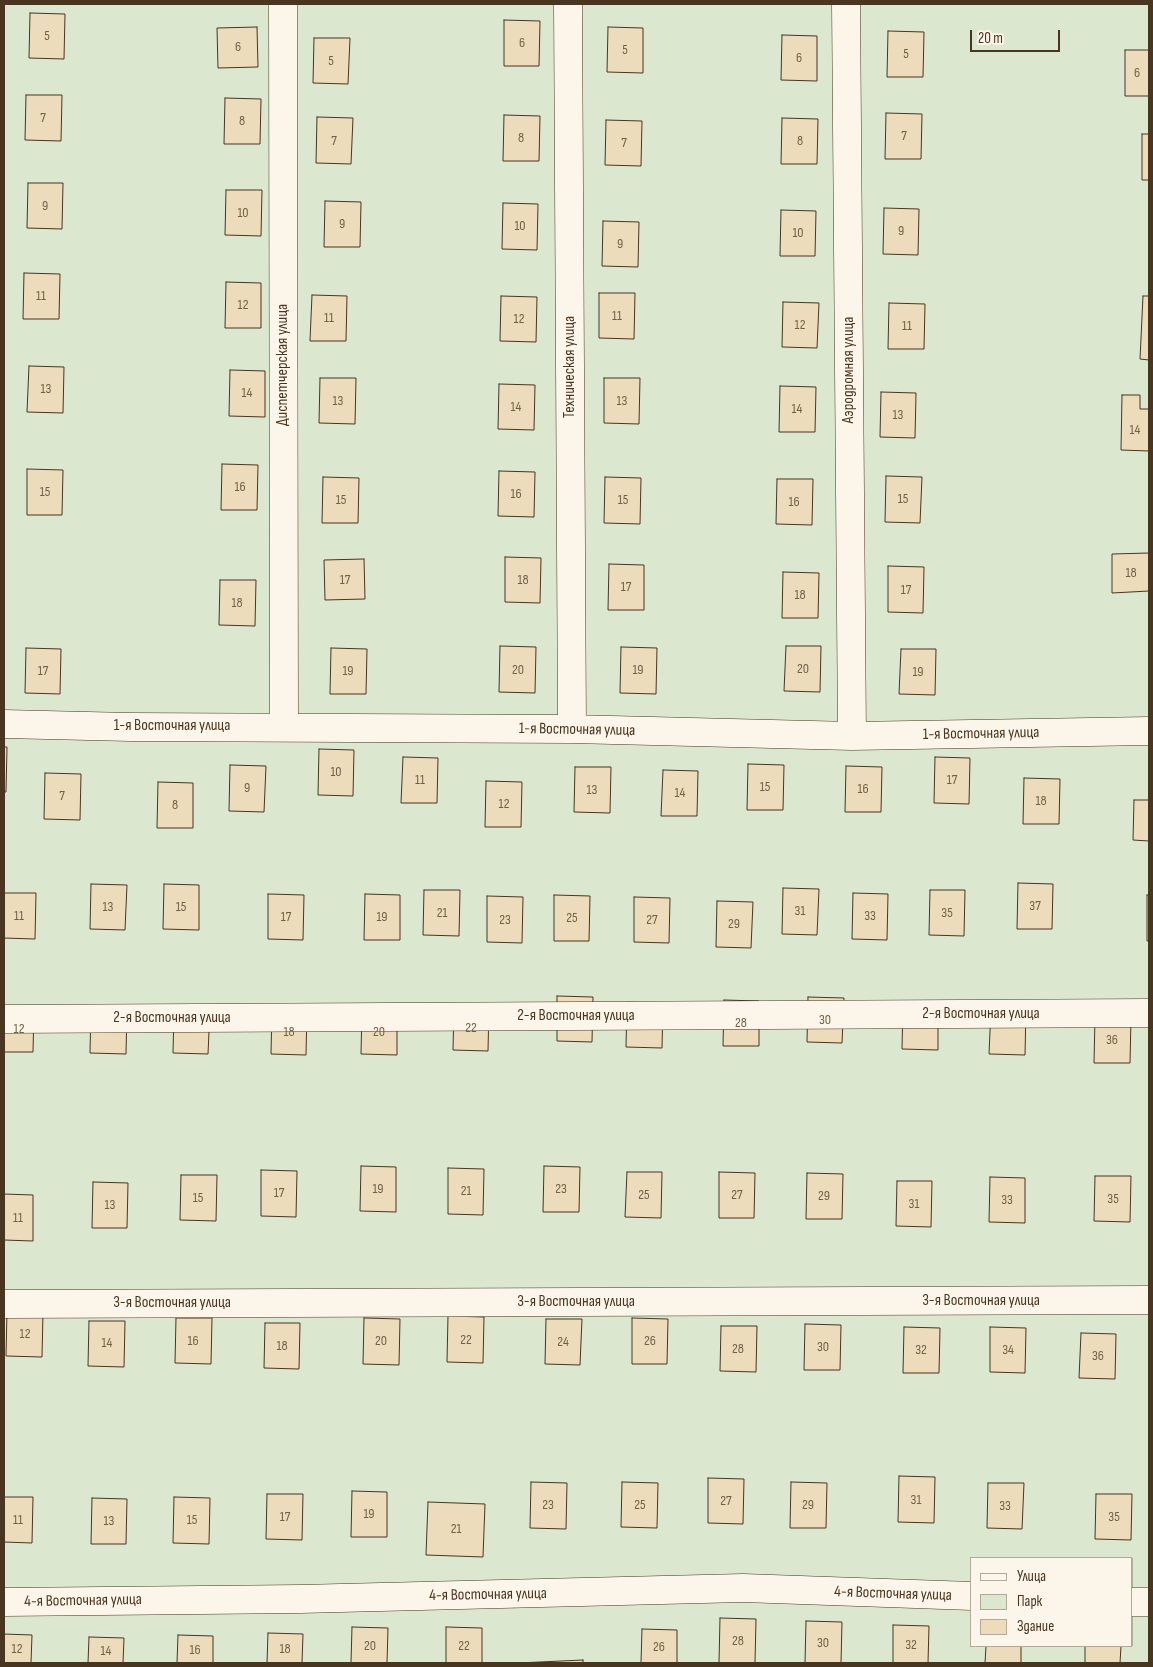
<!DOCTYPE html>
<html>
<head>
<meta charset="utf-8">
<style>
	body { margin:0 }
	#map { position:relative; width:1153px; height:1667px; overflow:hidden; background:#fbf6e9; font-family:"Sofia Sans Condensed",sans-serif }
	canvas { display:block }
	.frame { position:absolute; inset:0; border:5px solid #4a3520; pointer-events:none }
	.legend { position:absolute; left:970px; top:1557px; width:162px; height:90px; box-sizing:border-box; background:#fbf6e9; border:1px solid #b4a999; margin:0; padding:6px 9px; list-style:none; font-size:15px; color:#4a3520 }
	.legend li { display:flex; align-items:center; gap:10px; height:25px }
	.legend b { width:25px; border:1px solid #b4a999 }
	.scale { position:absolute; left:970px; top:30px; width:90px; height:22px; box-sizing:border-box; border:2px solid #4a3520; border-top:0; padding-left:6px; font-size:15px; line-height:18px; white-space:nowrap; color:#4a3520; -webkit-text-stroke:4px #fbf6e9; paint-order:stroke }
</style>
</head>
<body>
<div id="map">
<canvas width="1153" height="1667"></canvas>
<div class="frame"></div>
<ul class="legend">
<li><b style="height:6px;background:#fbf6e9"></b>Улица</li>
<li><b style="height:14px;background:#dce7d0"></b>Парк</li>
<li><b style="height:14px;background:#ecdcbc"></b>Здание</li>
</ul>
<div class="scale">20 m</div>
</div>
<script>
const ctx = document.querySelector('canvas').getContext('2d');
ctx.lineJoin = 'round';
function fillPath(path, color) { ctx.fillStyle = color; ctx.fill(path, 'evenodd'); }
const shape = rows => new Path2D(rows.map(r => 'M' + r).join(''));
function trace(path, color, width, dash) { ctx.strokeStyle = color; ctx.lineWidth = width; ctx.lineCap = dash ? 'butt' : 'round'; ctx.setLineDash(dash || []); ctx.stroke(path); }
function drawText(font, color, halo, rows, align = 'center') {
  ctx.font = font + ' "Sofia Sans Condensed",sans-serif'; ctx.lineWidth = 4; ctx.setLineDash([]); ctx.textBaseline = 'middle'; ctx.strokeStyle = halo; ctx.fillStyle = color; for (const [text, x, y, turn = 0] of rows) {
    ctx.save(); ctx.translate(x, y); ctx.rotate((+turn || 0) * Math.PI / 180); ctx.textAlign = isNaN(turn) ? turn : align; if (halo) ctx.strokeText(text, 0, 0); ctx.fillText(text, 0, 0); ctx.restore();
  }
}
const green = shape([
	[4,4,1149,4,1149,1663,4,1663,4,4],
	[972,1558,1132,1558,1132,1646,972,1646,972,1558]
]);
fillPath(green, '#dce7d0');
trace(green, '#887966', 1);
const building = shape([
	[30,13,65,14,64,59,29,58,30,13],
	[504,20,540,21,539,66,504,66,504,20],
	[257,27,258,67,218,68,217,28,257,27],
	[608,27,643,28,643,73,607,72,608,27],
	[888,31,924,32,923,77,887,77,888,31],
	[782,35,817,36,817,81,781,80,782,35],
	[314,38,350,38,348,84,313,83,314,38],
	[1125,50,1149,50,1149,96,1125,96,1125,50],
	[26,95,62,95,61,141,25,140,26,95],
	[225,98,261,99,260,144,224,144,225,98],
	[886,113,922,114,921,159,885,159,886,113],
	[504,115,540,116,539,161,503,161,504,115],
	[317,117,353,118,351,164,316,163,317,117],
	[782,118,818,119,817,164,781,164,782,118],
	[606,120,642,121,641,166,605,165,606,120],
	[1142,134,1149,134,1149,180,1142,180,1142,134],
	[28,183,63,183,62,229,27,228,28,183],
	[226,190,262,190,261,236,225,235,226,190],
	[325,201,361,202,360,247,324,247,325,201],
	[503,203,538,204,537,250,502,249,503,203],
	[884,208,919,209,918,255,883,254,884,208],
	[781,210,816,211,815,256,780,256,781,210],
	[603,221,639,222,638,267,602,266,603,221],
	[24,273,60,274,59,319,23,319,24,273],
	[226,282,261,283,261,328,225,328,226,282],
	[599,293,635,293,634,339,599,338,599,293],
	[312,295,347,296,346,341,310,341,312,295],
	[501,296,537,297,536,342,500,341,501,296],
	[1143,296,1149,296,1149,360,1140,359,1143,296],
	[783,302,819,303,817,348,782,347,783,302],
	[889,303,925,304,924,349,888,349,889,303],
	[29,366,64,367,63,413,27,412,29,366],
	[230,370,265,371,265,417,229,416,230,370],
	[320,378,356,378,355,424,319,423,320,378],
	[604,378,640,378,639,424,604,423,604,378],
	[499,384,535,385,534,430,498,429,499,384],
	[780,386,816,387,815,432,779,432,780,386],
	[881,392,916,393,915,438,880,437,881,392],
	[1122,395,1140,395,1140,409,1149,409,1149,451,1121,450,1122,395],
	[222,464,258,465,257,510,221,510,222,464],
	[27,469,63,470,62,515,27,515,27,469],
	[499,471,535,472,534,517,498,516,499,471],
	[886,476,922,477,920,523,885,522,886,476],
	[323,477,359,478,358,523,322,523,323,477],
	[605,477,641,478,640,524,604,523,605,477],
	[777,479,813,479,812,525,776,524,777,479],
	[1149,553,1149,591,1112,593,1112,554,1149,553],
	[505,557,541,558,540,603,505,602,505,557],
	[364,559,365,599,325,600,324,560,364,559],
	[609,564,644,565,644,610,608,610,609,564],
	[888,566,924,567,923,613,888,612,888,566],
	[783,572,819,573,818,618,782,618,783,572],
	[220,580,256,580,255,626,219,625,220,580],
	[500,646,536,647,535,693,499,692,500,646],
	[786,646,821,646,820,692,784,691,786,646],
	[621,647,657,648,656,694,620,693,621,647],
	[26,648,61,649,60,694,25,693,26,648],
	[331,648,367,649,366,694,330,694,331,648],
	[901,649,936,649,935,695,899,694,901,649],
	[4,747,7,747,6,792,4,792,4,747],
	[319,749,354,750,353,796,318,795,319,749],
	[403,757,438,758,437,803,401,803,403,757],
	[935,757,970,758,969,804,934,803,935,757],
	[748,764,784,765,783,810,747,810,748,764],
	[230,765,266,766,264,812,229,811,230,765],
	[846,766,882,767,881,812,845,812,846,766],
	[575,767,611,767,610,813,574,812,575,767],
	[663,770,698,771,697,816,661,816,663,770],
	[45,773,81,774,80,820,44,819,45,773],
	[1024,778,1060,779,1059,824,1023,824,1024,778],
	[486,781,522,782,521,827,485,827,486,781],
	[158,782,193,783,193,828,157,828,158,782],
	[1134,800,1149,800,1149,841,1133,840,1134,800],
	[1018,883,1053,884,1052,929,1017,929,1018,883],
	[91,884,127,885,125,930,90,929,91,884],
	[164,884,199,885,199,930,163,929,164,884],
	[783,888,819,889,817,935,782,934,783,888],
	[424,890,460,890,459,936,423,935,424,890],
	[930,890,965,890,964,936,929,935,930,890],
	[4,893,36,893,35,939,4,938,4,893],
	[853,893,888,894,887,940,852,939,853,893],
	[268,894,304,895,303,940,268,939,268,894],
	[365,894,400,895,400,940,364,940,365,894],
	[554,895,590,896,589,941,554,941,554,895],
	[1147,895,1149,895,1149,941,1147,941,1147,895],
	[487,896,523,897,522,943,487,942,487,896],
	[634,897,670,898,669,943,634,942,634,897],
	[717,901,753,902,751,948,716,947,717,901],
	[557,996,593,997,592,1042,557,1041,557,996],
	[808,997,844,998,842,1043,807,1042,808,997],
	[724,1000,759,1001,759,1046,723,1046,724,1000],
	[627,1002,663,1003,662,1048,626,1047,627,1002],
	[903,1003,938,1004,938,1050,902,1049,903,1003],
	[454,1005,489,1006,488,1051,453,1050,454,1005],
	[4,1006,34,1007,33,1052,4,1052,4,1006],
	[91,1007,127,1008,126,1054,90,1053,91,1007],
	[174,1008,210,1009,208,1054,173,1053,174,1008],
	[272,1008,307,1009,306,1055,271,1054,272,1008],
	[362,1009,397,1009,397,1055,361,1054,362,1009],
	[991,1009,1026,1009,1025,1055,989,1054,991,1009],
	[1095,1017,1131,1018,1130,1063,1094,1063,1095,1017],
	[361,1166,396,1167,396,1212,360,1211,361,1166],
	[544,1166,580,1167,579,1212,543,1212,544,1166],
	[448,1168,484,1169,483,1215,448,1214,448,1168],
	[261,1170,297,1171,296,1217,261,1216,261,1170],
	[627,1172,662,1172,661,1218,625,1217,627,1172],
	[719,1172,755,1173,754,1218,719,1218,719,1172],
	[807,1173,843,1174,842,1219,806,1219,807,1173],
	[181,1175,217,1175,216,1221,180,1220,181,1175],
	[1095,1176,1131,1176,1130,1222,1094,1221,1095,1176],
	[990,1177,1025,1178,1025,1223,989,1222,990,1177],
	[897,1181,932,1181,931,1227,896,1226,897,1181],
	[93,1182,128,1183,127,1228,92,1228,93,1182],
	[4,1194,33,1195,33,1241,4,1240,4,1194],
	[7,1311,43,1312,42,1357,6,1356,7,1311],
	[448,1316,484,1317,483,1363,447,1362,448,1316],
	[176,1318,212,1318,211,1364,175,1363,176,1318],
	[364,1318,400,1319,399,1365,363,1364,364,1318],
	[632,1318,668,1319,667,1364,632,1364,632,1318],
	[546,1319,582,1319,580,1365,545,1364,546,1319],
	[89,1321,125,1321,124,1367,88,1366,89,1321],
	[265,1323,300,1323,299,1369,264,1368,265,1323],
	[805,1324,841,1325,840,1370,804,1370,805,1324],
	[721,1326,757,1326,756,1372,720,1371,721,1326],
	[904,1327,940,1328,939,1373,903,1373,904,1327],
	[990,1327,1026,1328,1025,1373,990,1372,990,1327],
	[1081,1333,1116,1334,1115,1379,1079,1378,1081,1333],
	[899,1476,935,1477,934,1523,898,1522,899,1476],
	[708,1478,744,1479,743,1524,708,1523,708,1478],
	[531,1482,567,1483,566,1529,530,1528,531,1482],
	[622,1482,658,1483,657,1528,621,1527,622,1482],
	[791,1482,827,1483,826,1528,790,1528,791,1482],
	[988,1483,1024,1483,1022,1529,987,1528,988,1483],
	[352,1491,387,1492,387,1537,351,1537,352,1491],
	[267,1494,303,1494,302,1540,266,1539,267,1494],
	[1096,1494,1132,1494,1131,1540,1095,1539,1096,1494],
	[4,1497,33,1497,32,1543,4,1542,4,1497],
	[174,1497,210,1498,209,1544,173,1543,174,1497],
	[92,1498,127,1499,126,1544,91,1544,92,1498],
	[428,1502,485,1504,483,1557,426,1555,428,1502],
	[720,1618,756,1619,755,1663,719,1663,720,1618],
	[806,1621,842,1622,841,1663,805,1663,806,1621],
	[893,1625,929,1626,928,1663,893,1663,893,1625],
	[352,1627,388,1628,387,1663,351,1663,352,1627],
	[446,1627,482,1628,482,1663,446,1663,446,1627],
	[642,1629,677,1630,677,1663,641,1663,642,1629],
	[268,1633,303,1634,302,1663,267,1663,268,1633],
	[4,1634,32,1635,31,1663,4,1663,4,1634],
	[178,1635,213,1636,213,1663,177,1663,178,1635],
	[89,1637,124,1638,123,1663,88,1663,89,1637],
	[986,1646,1021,1646,1021,1663,985,1663,986,1646],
	[1085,1646,1121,1646,1120,1663,1085,1663,1085,1646],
	[583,1660,583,1663,518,1663,583,1660]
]);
fillPath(building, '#ecdcbc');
trace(building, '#4a3520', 1);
const minor = shape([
	[283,4,284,727],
	[568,4,572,729],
	[846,4,852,736],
	[4,724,130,727,572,729,852,736,1149,731],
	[4,1019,1149,1013],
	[4,1304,1149,1300],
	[4,1602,300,1599,743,1588,972,1596],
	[1132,1602,1149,1602]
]);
trace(minor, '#4a3520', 29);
trace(minor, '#fbf6e9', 28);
drawText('14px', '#725f47', null, [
	["5",47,36],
	["6",522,43],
	["6",238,47],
	["5",625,50],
	["5",906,54],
	["6",799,58],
	["5",331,61],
	["6",1137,73],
	["7",43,118],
	["8",242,121],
	["7",904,136],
	["8",521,138],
	["7",334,141],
	["8",800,141],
	["7",624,143],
	["9",45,206],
	["10",243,213],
	["9",342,224],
	["10",520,226],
	["9",901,231],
	["10",798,233],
	["9",620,244],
	["11",41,296],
	["12",243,305],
	["11",617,316],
	["11",329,318],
	["12",519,319],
	["12",800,325],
	["11",907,326],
	["13",46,389],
	["14",247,393],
	["13",338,401],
	["13",622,401],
	["14",516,407],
	["14",797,409],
	["13",898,415],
	["14",1135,430],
	["16",240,487],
	["15",45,492],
	["16",516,494],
	["15",903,499],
	["15",341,500],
	["15",623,500],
	["16",794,502],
	["18",1131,573],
	["17",345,580],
	["18",523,580],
	["17",626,587],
	["17",906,590],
	["18",800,595],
	["18",237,603],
	["20",803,669],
	["20",518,670],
	["19",638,670],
	["17",43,671],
	["19",348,671],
	["19",918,672],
	["10",336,772],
	["11",420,780],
	["17",952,780],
	["15",765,787],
	["9",247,788],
	["16",863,789],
	["13",592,790],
	["14",680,793],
	["7",62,796],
	["18",1041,801],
	["12",504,804],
	["8",175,805],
	["37",1035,906],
	["13",108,907],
	["15",181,907],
	["31",800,911],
	["21",442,913],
	["35",947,913],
	["11",19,916],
	["33",870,916],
	["17",286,917],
	["19",382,917],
	["25",572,918],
	["23",505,920],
	["27",652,920],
	["29",734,924],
	["30",825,1020],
	["28",741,1023],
	["22",471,1028],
	["12",19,1029],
	["18",289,1032],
	["20",379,1032],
	["36",1112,1040],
	["19",378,1189],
	["23",561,1189],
	["21",466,1191],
	["17",279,1193],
	["25",644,1195],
	["27",737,1195],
	["29",824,1196],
	["15",198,1198],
	["35",1113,1199],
	["33",1007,1200],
	["31",914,1204],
	["13",110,1205],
	["11",18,1218],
	["12",25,1334],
	["22",466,1340],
	["16",193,1341],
	["20",381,1341],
	["26",650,1341],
	["24",563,1342],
	["14",107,1343],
	["18",282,1346],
	["30",823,1347],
	["28",738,1349],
	["32",921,1350],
	["34",1008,1350],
	["36",1098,1356],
	["31",916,1500],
	["27",726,1501],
	["23",548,1505],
	["25",640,1505],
	["29",808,1505],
	["33",1005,1506],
	["19",369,1514],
	["17",285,1517],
	["35",1114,1517],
	["11",18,1520],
	["15",192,1520],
	["13",109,1521],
	["21",456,1529],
	["28",738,1641],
	["30",823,1643],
	["32",911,1645],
	["20",370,1646],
	["22",464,1646],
	["26",659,1647],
	["12",17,1649],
	["18",285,1649],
	["16",195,1650],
	["14",106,1651]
]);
drawText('16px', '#4a3520', '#fbf6e9', [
	["Диспетчерская улица",283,365,-90],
	["Техническая улица",570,367,-90],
	["Аэродромная улица",849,370,-90],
	["1-я Восточная улица",172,726],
	["1-я Восточная улица",577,730,1],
	["1-я Восточная улица",981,734,-1],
	["2-я Восточная улица",981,1014],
	["2-я Восточная улица",576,1016],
	["2-я Восточная улица",172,1018],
	["3-я Восточная улица",981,1301],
	["3-я Восточная улица",576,1302],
	["3-я Восточная улица",172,1303],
	["4-я Восточная улица",893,1594,2],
	["4-я Восточная улица",488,1595,-1],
	["4-я Восточная улица",83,1601,-1]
]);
</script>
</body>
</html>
